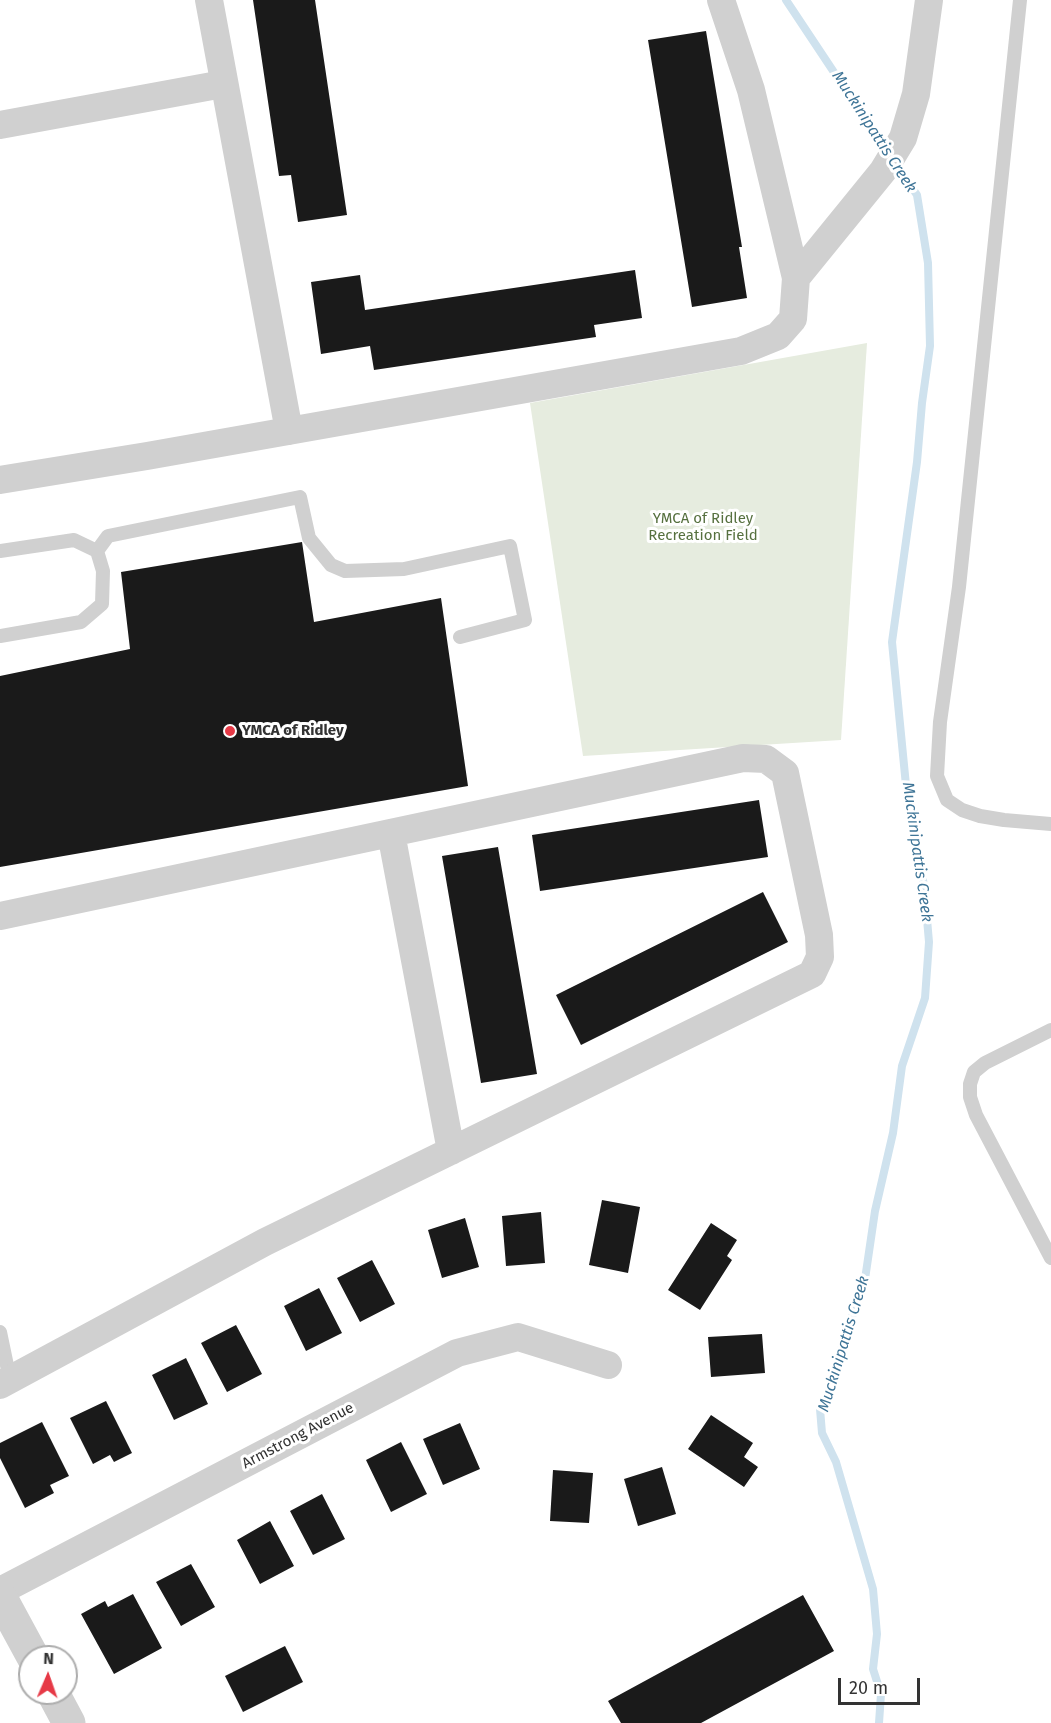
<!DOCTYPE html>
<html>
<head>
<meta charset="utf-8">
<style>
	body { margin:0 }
	#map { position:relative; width:1051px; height:1723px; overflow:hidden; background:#fff; font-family:"Fira Sans",sans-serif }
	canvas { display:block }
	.north { position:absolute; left:18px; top:1645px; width:60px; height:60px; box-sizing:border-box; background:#fff; border:2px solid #adadad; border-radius:50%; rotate:2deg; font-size:16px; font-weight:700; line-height:24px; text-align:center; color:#333 }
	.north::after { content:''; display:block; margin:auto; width:21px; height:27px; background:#e63946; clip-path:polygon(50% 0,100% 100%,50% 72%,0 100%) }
	.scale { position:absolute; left:838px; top:1678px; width:82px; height:27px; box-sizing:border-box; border:3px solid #333; border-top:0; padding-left:8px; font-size:18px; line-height:21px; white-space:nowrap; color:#333; -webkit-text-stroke:4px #fff; paint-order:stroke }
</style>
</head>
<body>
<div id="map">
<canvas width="1051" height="1723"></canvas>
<div class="north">N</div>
<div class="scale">20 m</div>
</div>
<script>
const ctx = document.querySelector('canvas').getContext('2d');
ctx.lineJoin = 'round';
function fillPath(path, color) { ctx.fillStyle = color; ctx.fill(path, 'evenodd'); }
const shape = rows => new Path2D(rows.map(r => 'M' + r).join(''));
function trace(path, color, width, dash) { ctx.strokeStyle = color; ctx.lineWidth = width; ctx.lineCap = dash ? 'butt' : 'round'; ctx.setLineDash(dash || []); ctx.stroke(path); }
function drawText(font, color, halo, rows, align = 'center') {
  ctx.font = font + ' "Fira Sans",sans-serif'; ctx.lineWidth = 6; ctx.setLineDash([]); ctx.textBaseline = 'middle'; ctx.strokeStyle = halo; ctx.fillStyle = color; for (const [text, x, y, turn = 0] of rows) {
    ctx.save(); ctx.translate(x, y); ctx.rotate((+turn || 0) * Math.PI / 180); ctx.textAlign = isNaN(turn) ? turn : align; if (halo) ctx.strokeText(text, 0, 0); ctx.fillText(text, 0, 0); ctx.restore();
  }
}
fillPath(shape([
	[867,343,841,740,583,756,530,403]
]), '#e6ecdf');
trace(shape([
	[786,0,887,152],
	[879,1723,881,1694,873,1669,877,1634,873,1589,836,1462,822,1433,820,1409,830,1388,847,1329,864,1286,875,1211,893,1133,902,1066,925,998,929,942,924,885,908,806,892,642,917,462,922,403,930,346,928,263,917,195,895,163]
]), '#cfe2ee', 8);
fillPath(shape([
	[253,0,315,0,347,215,298,222,291,175,279,176],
	[706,31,742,247,739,247,747,298,692,307,648,40],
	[635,270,642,318,594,325,596,337,374,370,370,346,321,354,311,282,360,275,365,310],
	[302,542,314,622,441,598,468,786,0,867,0,676,130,649,121,572],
	[759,800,768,857,540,891,532,835],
	[498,847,537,1074,481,1083,442,856],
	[763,892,788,942,581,1045,556,995],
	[602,1200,640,1207,628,1273,589,1265],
	[541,1212,545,1263,506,1266,502,1216],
	[465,1218,479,1267,442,1278,428,1230],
	[711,1223,737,1240,727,1256,732,1260,700,1310,668,1290],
	[372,1260,395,1304,360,1322,337,1278],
	[319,1288,342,1333,306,1351,284,1306],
	[236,1325,262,1374,227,1392,201,1343],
	[762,1334,765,1373,711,1377,708,1337],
	[186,1358,208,1404,174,1420,152,1375],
	[106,1401,132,1453,114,1462,110,1455,93,1464,70,1418],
	[711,1415,753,1443,744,1457,758,1467,744,1487,688,1449],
	[42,1422,69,1476,50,1485,54,1493,25,1508,0,1458,0,1443],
	[460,1423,480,1469,443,1485,423,1439],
	[401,1442,427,1494,391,1512,366,1460],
	[662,1467,676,1514,638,1526,624,1479],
	[553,1470,593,1473,589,1523,550,1521],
	[322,1494,345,1539,313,1555,290,1511],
	[270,1521,294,1566,260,1584,237,1540],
	[191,1564,215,1607,181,1626,156,1582],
	[133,1594,162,1648,114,1674,81,1614,105,1601,108,1607],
	[803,1595,834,1651,701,1723,621,1723,608,1701],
	[285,1646,303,1682,243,1712,225,1676]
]), '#1a1a1a');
trace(shape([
	[1020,0,959,587,940,722,937,776,947,800,962,810,980,816,1004,820,1051,824],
	[0,551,74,540,97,551,103,571,102,604,81,622,0,636],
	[97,551,108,536,300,497,309,538,331,565,345,571,404,569,510,546,525,620,460,637],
	[1051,1030,985,1063,974,1072,970,1084,970,1097,976,1115,1051,1258],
	[0,1332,10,1380]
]), '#d0d0d0', 14);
trace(shape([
	[209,0,289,431],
	[0,125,223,84],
	[796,278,883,171,903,138,916,94,929,0],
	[0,480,147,456,741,351,778,336,793,319,796,278,751,90,721,0],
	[391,833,451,1151],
	[0,916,743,758,766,759,785,773,819,935,820,957,812,974,265,1242,0,1385],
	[0,1591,457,1353,518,1337,608,1365]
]), '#d0d0d0', 28);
trace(shape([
	[0,1596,33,1657],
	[53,1693,69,1723]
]), '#d0d0d0', 33);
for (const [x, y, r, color] of [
	[230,731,6,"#e63946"]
]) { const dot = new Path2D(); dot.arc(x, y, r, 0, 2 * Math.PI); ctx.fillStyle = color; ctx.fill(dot); trace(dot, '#fff', 2); }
drawText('15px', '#56703f', '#fff', [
	["YMCA of Ridley",703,519],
	["Recreation Field",703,536]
]);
drawText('bold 15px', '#333', '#fff', [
	["YMCA of Ridley",242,731]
], 'left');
drawText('15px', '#333', '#fff', [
	["Armstrong Avenue",298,1436,-28]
]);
drawText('italic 16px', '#3f7597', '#fff', [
	["Muckinipattis Creek",874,132,57],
	["Muckinipattis Creek",917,852,82],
	["Muckinipattis Creek",844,1344,-73]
]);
</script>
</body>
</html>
